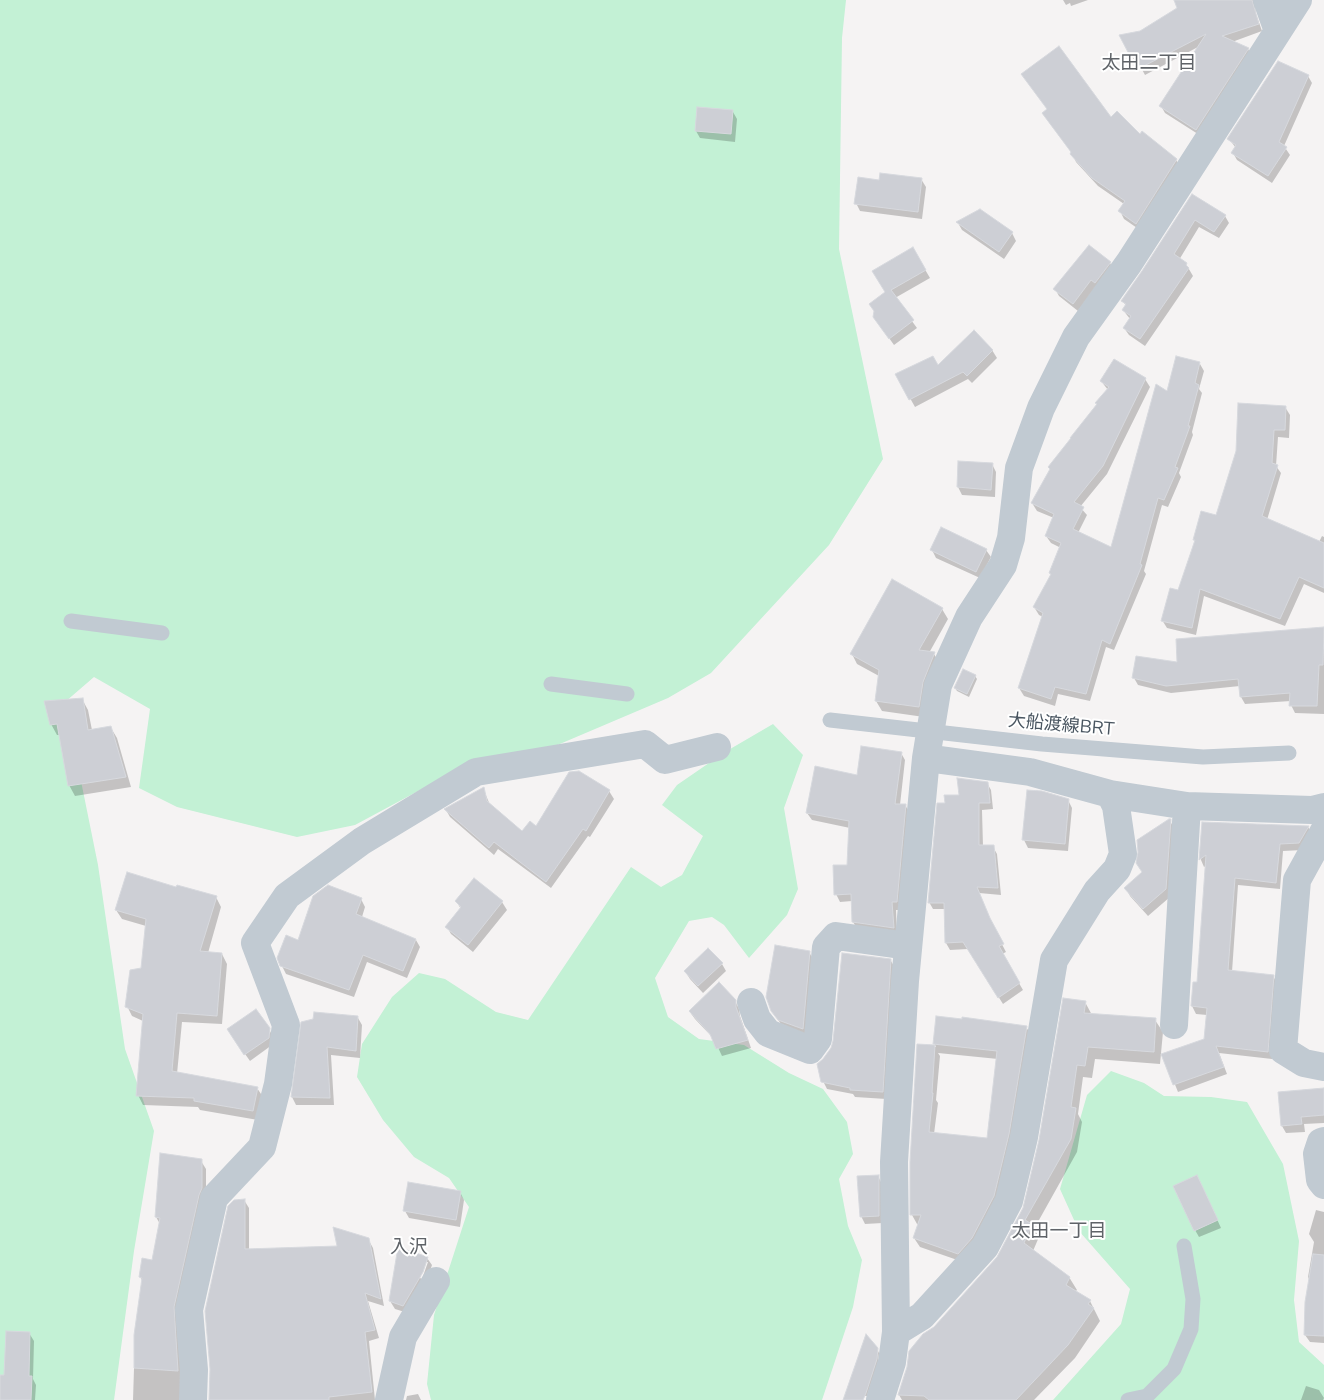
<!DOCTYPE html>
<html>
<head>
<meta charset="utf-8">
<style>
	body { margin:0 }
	canvas { display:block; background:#f5f3f3 }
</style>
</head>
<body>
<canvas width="1324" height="1400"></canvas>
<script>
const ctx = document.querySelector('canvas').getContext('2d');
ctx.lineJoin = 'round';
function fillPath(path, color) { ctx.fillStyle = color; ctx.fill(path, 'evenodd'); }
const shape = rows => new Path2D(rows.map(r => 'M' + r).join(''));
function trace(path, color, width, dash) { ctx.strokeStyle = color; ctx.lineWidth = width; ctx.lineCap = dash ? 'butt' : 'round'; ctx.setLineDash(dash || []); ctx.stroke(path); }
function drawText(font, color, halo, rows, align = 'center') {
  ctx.font = font + ' "Nunito Sans","Noto Sans JP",sans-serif'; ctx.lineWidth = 4; ctx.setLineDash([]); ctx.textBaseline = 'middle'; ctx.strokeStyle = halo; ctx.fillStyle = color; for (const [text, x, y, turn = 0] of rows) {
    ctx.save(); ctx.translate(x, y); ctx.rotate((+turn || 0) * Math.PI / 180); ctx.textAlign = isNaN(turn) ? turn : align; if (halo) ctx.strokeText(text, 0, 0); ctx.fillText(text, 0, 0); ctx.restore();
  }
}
fillPath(shape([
	[0,0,846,0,842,38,839,249,883,459,829,545,711,673,668,698,548,749,435,782,355,825,297,837,177,807,139,788,150,709,94,677,65,702,98,865,125,1049,154,1131,134,1251,114,1400,0,1400],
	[773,724,803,755,784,808,798,889,787,915,749,958,724,925,712,917,689,921,655,978,668,1017,699,1039,744,1045,789,1073,823,1089,847,1122,853,1154,839,1179,848,1226,862,1260,853,1307,822,1400,431,1400,427,1384,434,1315,469,1207,449,1178,414,1157,383,1120,357,1077,362,1044,392,997,419,973,445,979,496,1012,528,1020,631,867,661,887,682,875,703,836,662,805,677,785,725,752],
	[1111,1071,1144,1083,1164,1096,1211,1097,1247,1102,1283,1164,1299,1241,1294,1300,1299,1342,1324,1365,1324,1400,1053,1400,1121,1324,1130,1289,1079,1231,1060,1189,1087,1095]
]), '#c3f1d5');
fillPath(shape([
	[1063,0,1088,0,1071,6,1070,3,1066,5],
	[1175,0,1257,0,1255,6,1256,14,1262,31,1232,42,1248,49,1252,56,1201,136,1165,113,1161,106,1198,47,1145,75,1139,64,1137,65,1120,36,1140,32,1178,9],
	[1023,75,1111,119,1176,160,1181,168,1140,230,1124,219,1120,211,1124,204,1098,186,1076,162,1072,153,1043,114,1048,110],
	[1308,76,1312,83,1284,146,1290,155,1272,183,1237,160,1233,153,1236,148,1229,139],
	[733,112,737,119,735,142,700,138,696,131],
	[921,179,926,187,922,219,860,211,856,203,880,181],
	[1192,196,1225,216,1229,223,1219,238,1199,227,1179,260,1186,264,1193,276,1145,346,1129,335,1124,328,1130,319,1123,310,1126,306,1123,301],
	[958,223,1012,233,1016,241,1004,259,962,230],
	[913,249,930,278,895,298,917,328,894,345,874,317,886,292],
	[1110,263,1114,270,1096,287,1078,311,1059,296,1055,289],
	[992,350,997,358,972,383,968,379,915,407,897,375,938,367],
	[1115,361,1145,379,1150,387,1107,474,1080,507,1087,515,1078,533,1112,548,1167,393,1200,364,1204,371,1199,389,1202,393,1192,432,1193,435,1179,473,1181,477,1168,507,1162,505,1144,571,1146,574,1114,650,1106,647,1090,701,1058,694,1055,706,1024,696,1019,688,1043,617,1039,615,1034,607,1052,576,1050,573,1061,548,1051,543,1046,536,1054,518,1037,511,1032,503,1108,390,1101,381],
	[1285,407,1290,415,1289,438,1278,437,1276,466,1281,473,1267,520,1319,542,1322,536,1324,537,1324,593,1304,584,1285,626,1204,596,1196,635,1167,628,1162,620,1178,591,1196,542,1194,540,1217,516],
	[959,462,992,464,996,472,995,497,962,495,958,487],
	[932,550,986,550,991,557,980,578,936,558],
	[942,609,948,619,929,653,934,654,940,664,924,717,882,711,876,701,879,676,857,664,852,654],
	[1321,628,1324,629,1324,714,1295,713,1291,705,1291,701,1245,704,1241,697,1240,686,1171,693,1138,685,1134,678,1178,664],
	[975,676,977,679,969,697,957,691,955,688],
	[82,699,88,710,92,730,111,728,117,738,131,787,75,796,69,785,60,735,57,735,51,724],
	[901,753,905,760,900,805,905,805,910,813,900,910,896,910,897,935,858,930,853,922,852,901,840,902,836,894,848,866,850,828,812,820,807,813,858,776],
	[987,783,991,790,993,809,982,810,983,846,993,847,997,854,1001,895,979,893,993,927,1006,952,1002,954,1023,990,1003,1004,968,949,950,950,946,943,945,909,933,909,929,902,946,804],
	[483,788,490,805,522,833,536,828,609,791,614,799,590,837,588,836,551,888,498,849,494,855,450,817,446,810],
	[1068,800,1072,808,1068,851,1028,848,1024,840],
	[1170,821,1174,828,1170,897,1148,916,1130,896,1126,888,1144,873],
	[1203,823,1308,827,1312,834,1303,850,1283,851,1280,889,1238,885,1232,972,1273,976,1277,983,1272,1059,1219,1053,1227,1074,1178,1092,1163,1055,1205,1039,1207,1015,1196,1014,1192,1006,1195,983,1199,984,1207,865,1204,867,1201,860],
	[474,879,502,902,507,910,473,952,451,934,447,927,461,909,456,901],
	[177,888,216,897,221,907,208,953,222,954,227,964,222,1024,182,1022,177,1074,257,1088,263,1097,258,1120,200,1110,198,1107,143,1105,138,1095,143,1021,132,1016,127,1006,143,970,146,926,122,919,116,910],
	[361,899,365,907,362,917,416,940,420,947,407,978,367,962,354,997,286,974,282,966,299,941],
	[809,952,813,959,806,1034,783,1027,772,1011],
	[891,961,895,968,886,1099,855,1097,853,1094,827,1089,823,1081,823,1060],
	[722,964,726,971,703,993,690,979,685,971],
	[735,1001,739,1009,740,1016,751,1048,722,1056,714,1039,695,1019,690,1012],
	[1085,1002,1092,1015,1155,1020,1163,1032,1160,1064,1095,1059,1092,1078,1083,1077,1078,1114,1082,1122,1077,1152,1034,1229,1039,1237,1033,1251,1069,1277,1077,1290,1075,1292,1090,1301,1100,1321,1075,1358,1034,1400,902,1400,899,1395,934,1327,998,1258,1024,1208],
	[358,1018,362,1025,360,1058,331,1055,334,1105,296,1105,292,1097,302,1023],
	[1026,1027,1032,1036,999,1205,963,1262,920,1247,914,1238,919,1224,917,1224,912,1215,918,1045,936,1047,934,1043],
	[938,1053,998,1059,988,1139,934,1134,938,1103,936,1100,940,1056],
	[269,1029,273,1037,272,1045,250,1061,233,1037],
	[1324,1090,1324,1123,1304,1124,1305,1132,1286,1133,1282,1126],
	[201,1161,206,1169,206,1196,182,1379,182,1400,133,1400,135,1336,143,1282,140,1277,153,1261,160,1224,156,1217],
	[878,1176,882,1184,883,1223,865,1224,861,1216],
	[1201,1184,1221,1228,1199,1237,1195,1230],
	[460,1192,464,1200,460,1227,409,1218,405,1211],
	[244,1200,249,1208,249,1250,339,1248,368,1239,373,1248,384,1306,368,1301,379,1338,369,1341,375,1400,210,1400],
	[1316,1210,1324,1212,1324,1343,1310,1342,1305,1335,1310,1281,1308,1277,1314,1242,1309,1234],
	[427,1258,432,1265,427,1280,408,1313,395,1309,390,1301],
	[425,1262,428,1262,422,1279,420,1278],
	[29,1333,34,1341,33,1379,36,1385,35,1400,0,1400,0,1376,6,1376],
	[877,1349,879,1353,878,1363,867,1396,849,1395],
	[1306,1386,1319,1390,1324,1398,1323,1400,1301,1400],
	[418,1394,421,1400,406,1400,407,1396]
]), '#0003');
const building = shape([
	[1174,0,1252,0,1259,24,1222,36,1249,48,1196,130,1159,106,1206,34,1140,68,1134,57,1131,58,1119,35,1140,31,1177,8,1174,0],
	[1059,46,1111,117,1117,111,1140,134,1142,131,1177,159,1136,224,1118,211,1125,201,1092,178,1070,154,1071,152,1042,113,1047,109,1021,74,1059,46],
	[1278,61,1309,75,1279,142,1287,147,1268,176,1231,153,1236,145,1227,139,1278,61],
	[697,107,733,110,731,134,695,131,697,107],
	[880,173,922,178,918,212,854,204,858,177,879,180,880,173],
	[1192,194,1226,215,1214,232,1195,220,1174,254,1187,263,1186,265,1189,268,1140,339,1123,328,1131,316,1122,310,1126,304,1121,301,1142,271,1192,194],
	[980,209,1013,232,999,252,956,222,980,209],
	[1089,245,1111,262,1095,283,1091,280,1073,304,1053,289,1089,245],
	[913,247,926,270,891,290,914,320,889,339,873,317,874,311,869,304,885,292,872,271,913,247],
	[974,330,993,350,967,376,963,372,909,400,895,374,933,356,938,365,974,330],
	[1176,356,1200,362,1195,383,1199,385,1188,426,1190,426,1175,467,1178,468,1164,500,1158,498,1140,564,1142,565,1110,644,1102,640,1086,694,1055,687,1051,699,1018,688,1043,613,1033,607,1051,574,1049,573,1061,543,1045,536,1054,514,1031,503,1050,469,1048,467,1071,438,1070,438,1097,404,1095,403,1109,387,1100,381,1114,359,1146,378,1103,466,1074,502,1084,507,1073,529,1111,547,1156,384,1167,391,1176,356],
	[1238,403,1286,406,1285,430,1274,430,1272,463,1278,465,1262,516,1324,543,1324,588,1299,577,1280,619,1200,589,1192,628,1161,621,1170,588,1178,590,1195,540,1193,540,1201,511,1216,515,1236,451,1238,403],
	[958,461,993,463,991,490,957,487,958,461],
	[941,527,987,549,976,572,930,550,941,527],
	[892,579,943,608,919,650,935,652,923,682,919,707,875,701,879,670,850,654,892,579],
	[1324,627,1323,665,1319,665,1317,706,1289,706,1290,693,1240,697,1238,679,1166,686,1132,678,1136,656,1177,662,1176,639,1324,627],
	[963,669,976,675,967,694,954,688,963,669],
	[83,698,88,730,111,726,126,777,68,786,57,724,50,725,44,701,83,698],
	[861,746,902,752,895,804,906,804,897,902,892,902,894,928,852,922,851,894,834,895,833,865,847,865,849,821,806,813,815,766,857,775,861,746],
	[579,771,610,790,586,831,583,829,546,882,494,842,489,848,444,809,484,787,487,801,522,831,530,821,536,826,569,772,579,771],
	[957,778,988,782,990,803,979,803,979,845,994,845,998,888,977,887,990,918,1004,944,999,946,1020,983,998,998,963,942,945,943,944,903,928,903,937,803,945,803,944,795,959,795,957,778],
	[1027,790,1042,791,1069,799,1065,844,1022,840,1027,790],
	[1169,819,1171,819,1166,889,1143,909,1124,888,1142,872,1136,863,1138,852,1137,840,1169,819],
	[1202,822,1309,826,1299,843,1280,844,1276,883,1235,878,1228,970,1274,975,1268,1052,1216,1046,1224,1067,1173,1085,1161,1054,1204,1039,1207,1008,1191,1006,1193,982,1197,982,1206,855,1199,860,1202,822],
	[127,872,176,887,177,885,217,896,200,951,222,953,217,1016,177,1013,172,1071,258,1087,253,1111,194,1101,194,1098,136,1096,143,1014,125,1007,130,970,141,968,146,919,115,910,127,872],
	[474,878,503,901,468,945,445,927,461,907,455,901,474,878],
	[328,885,362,898,356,914,416,939,403,971,363,955,349,990,280,966,277,958,286,935,298,940,313,896,328,885],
	[775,945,810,951,803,1029,778,1020,771,1011,766,997,775,945],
	[708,948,723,963,698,986,684,971,708,948],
	[842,953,891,959,883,1092,850,1090,850,1088,821,1082,817,1064,823,1059,831,1048,833,1041,842,953],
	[719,982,736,1000,736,1007,748,1040,716,1049,710,1034,689,1011,719,982],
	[1063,998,1086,1001,1084,1013,1156,1018,1154,1052,1088,1047,1085,1066,1077,1065,1071,1107,1076,1108,1071,1139,1025,1220,1032,1224,1024,1243,1070,1277,1066,1285,1091,1300,1088,1304,1094,1308,1068,1345,1016,1400,929,1400,924,1396,898,1395,907,1367,909,1351,923,1334,934,1327,997,1257,1023,1208,1039,1140,1063,998],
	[256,1009,270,1028,269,1038,244,1055,227,1029,256,1009],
	[314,1012,358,1016,356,1051,327,1047,330,1098,291,1097,301,1022,313,1019,314,1012],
	[936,1016,962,1019,962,1017,1027,1026,1009,1134,994,1196,972,1238,958,1254,913,1238,921,1215,910,1215,910,1162,917,1044,935,1045,932,1093,933,1093,929,1132,987,1138,997,1051,933,1044,936,1016],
	[1324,1088,1324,1115,1301,1117,1302,1124,1281,1126,1278,1092,1324,1088],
	[160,1153,202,1159,202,1188,199,1195,174,1307,178,1371,134,1368,134,1335,142,1278,139,1277,142,1258,152,1260,160,1218,155,1217,160,1153],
	[879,1175,879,1216,860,1217,857,1176,879,1175],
	[1197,1175,1218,1220,1194,1231,1173,1186,1197,1175],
	[408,1182,461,1191,456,1220,403,1211,408,1182],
	[245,1199,245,1249,337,1246,333,1227,369,1238,381,1299,365,1293,375,1330,365,1332,372,1392,329,1397,329,1400,209,1400,210,1369,205,1311,228,1206,234,1200,245,1199],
	[398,1247,428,1257,423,1272,403,1306,389,1301,398,1247],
	[1313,1254,1324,1255,1324,1336,1304,1335,1305,1302,1313,1254],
	[6,1331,30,1332,29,1376,32,1376,31,1400,0,1400,0,1375,4,1375,6,1331],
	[866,1334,878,1348,877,1359,866,1393,863,1400,843,1400,866,1334]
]);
fillPath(building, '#cdcfd5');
trace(building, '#d7d9de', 1);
trace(shape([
	[71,621,162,633],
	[551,684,627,694],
	[830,720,1042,744,1203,757,1289,753],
	[1128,1400,1147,1396,1174,1369,1191,1329,1193,1299,1184,1246]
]), '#c1cad2', 15);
trace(shape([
	[1267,0,1278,31],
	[926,758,1030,772,1110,794,1187,806,1312,810,1324,807],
	[1324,831,1297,880,1283,1050,1304,1063,1324,1067],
	[751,1002,757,1019,768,1033,810,1050,818,1039,826,947,836,936,908,946],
	[1174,1025,1187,806],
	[1324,1141,1321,1142,1317,1154,1320,1180,1324,1185],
	[896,1332,922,1316,985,1247,1009,1201,1024,1137,1054,960,1097,891,1117,869,1123,854,1116,806,1110,794],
	[193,1400,194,1370,189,1310,214,1198,262,1147,278,1084,286,1025,255,943,287,896,362,841,476,772,645,744,665,760,717,747],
	[389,1400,403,1337,436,1281],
	[880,1400,892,1362,896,1332,894,1162,905,981,926,758,938,685,969,617,1003,565,1011,538,1019,468,1041,408,1076,337,1129,263,1298,0]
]), '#c1cad2', 28);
drawText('18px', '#4a5661', '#fff', [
	["大船渡線BRT",1061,726,5]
]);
drawText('19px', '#5f6368', '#fff', [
	["太田二丁目",1149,64],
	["太田一丁目",1059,1232],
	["入沢",409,1248]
]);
</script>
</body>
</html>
